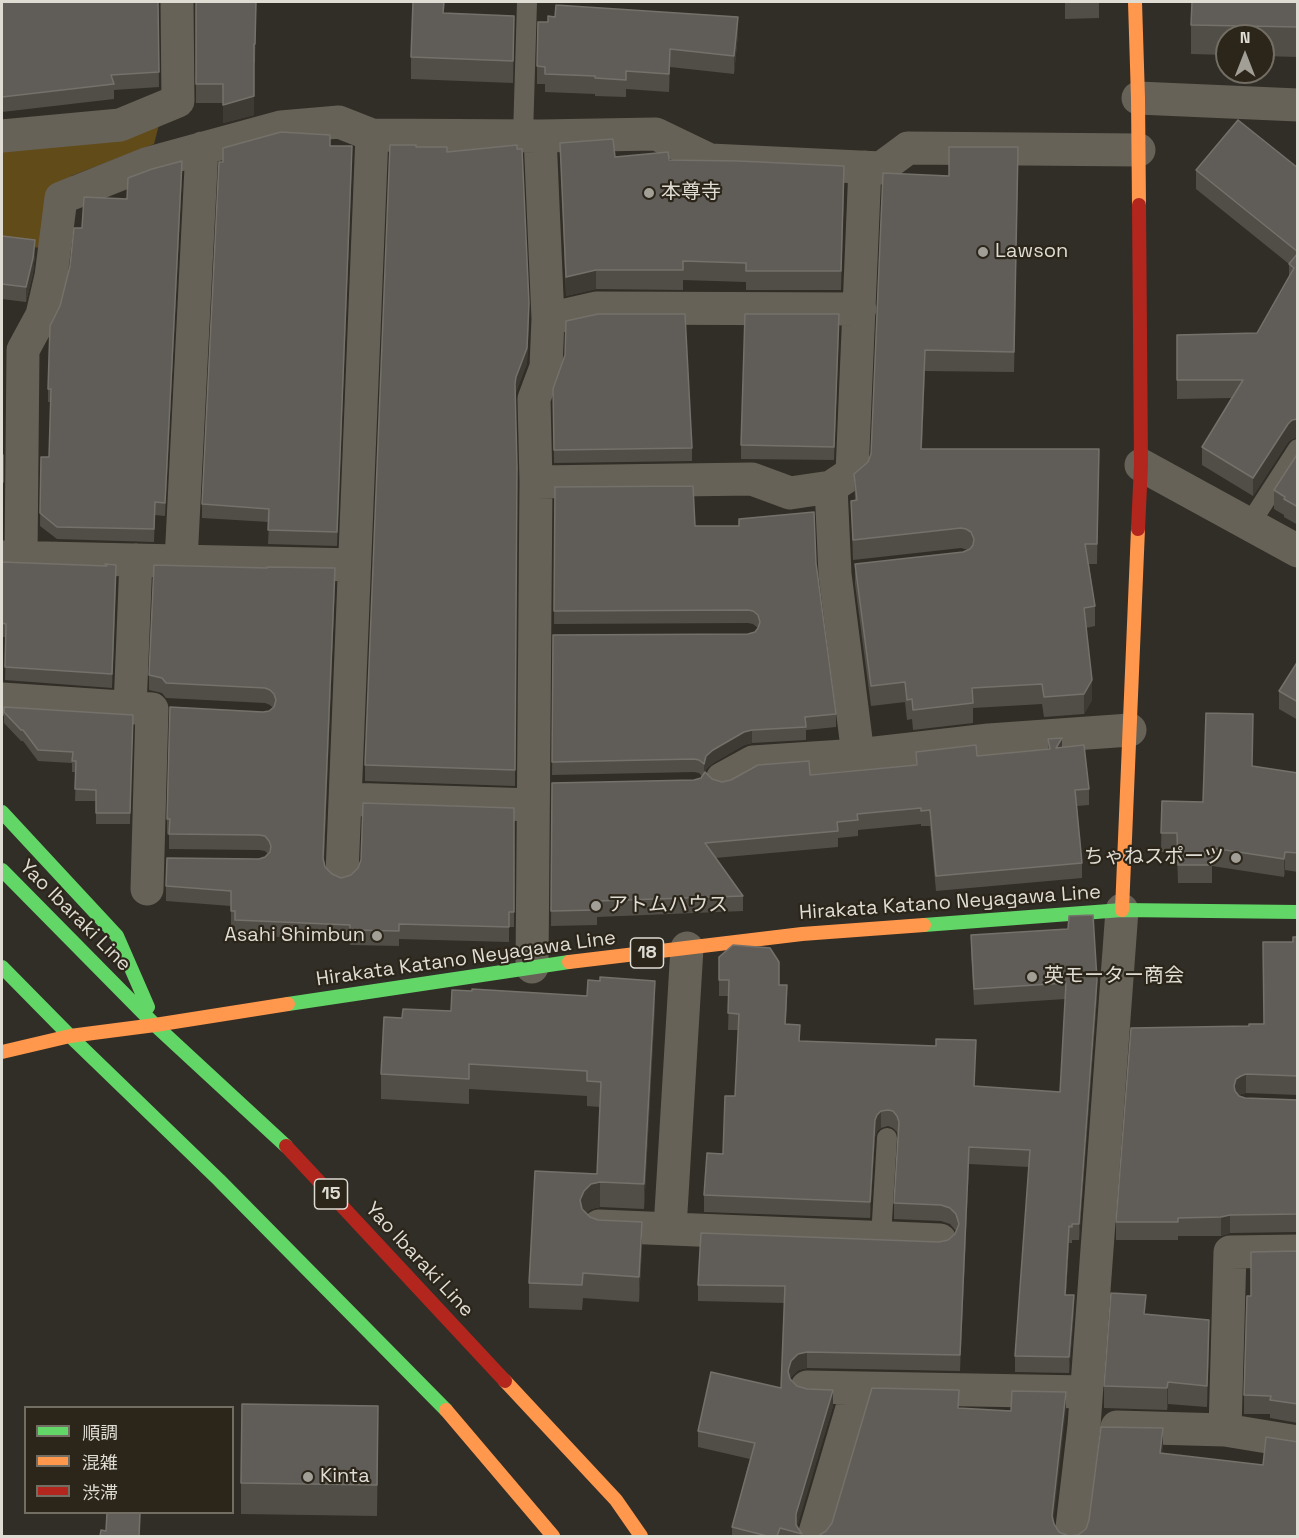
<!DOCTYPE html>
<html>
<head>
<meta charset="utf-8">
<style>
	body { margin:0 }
	#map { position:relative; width:1299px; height:1538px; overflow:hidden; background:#312e27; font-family:"Space Grotesk","Noto Sans JP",sans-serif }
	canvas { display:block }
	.frame { position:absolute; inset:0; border:3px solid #dfdcd4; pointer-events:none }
	.legend { position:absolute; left:24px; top:1406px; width:210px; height:108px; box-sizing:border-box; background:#2b251a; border:2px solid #736e64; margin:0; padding:8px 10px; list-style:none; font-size:18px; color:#dfdcd4 }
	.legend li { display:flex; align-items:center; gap:12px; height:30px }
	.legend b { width:30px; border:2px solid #736e64 }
	.north { position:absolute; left:1215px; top:24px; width:60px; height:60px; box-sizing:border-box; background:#2b251a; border:2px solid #736e64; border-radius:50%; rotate:0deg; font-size:16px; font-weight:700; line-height:24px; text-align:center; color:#dfdcd4 }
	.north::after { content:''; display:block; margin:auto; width:21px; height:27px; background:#a29f97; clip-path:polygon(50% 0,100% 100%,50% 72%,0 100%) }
</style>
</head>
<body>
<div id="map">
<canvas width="1299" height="1538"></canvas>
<div class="frame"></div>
<ul class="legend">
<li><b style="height:8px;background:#63d668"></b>順調</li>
<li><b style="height:8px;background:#ff974d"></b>混雑</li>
<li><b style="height:8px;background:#b3261e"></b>渋滞</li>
</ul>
<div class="north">N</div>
</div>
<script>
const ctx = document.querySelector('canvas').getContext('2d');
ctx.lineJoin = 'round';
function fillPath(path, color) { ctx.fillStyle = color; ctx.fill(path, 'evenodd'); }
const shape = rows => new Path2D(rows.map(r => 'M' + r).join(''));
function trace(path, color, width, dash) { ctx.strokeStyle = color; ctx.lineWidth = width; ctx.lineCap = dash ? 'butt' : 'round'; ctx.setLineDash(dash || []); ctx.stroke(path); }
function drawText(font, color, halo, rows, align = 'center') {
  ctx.font = font + ' "Space Grotesk","Noto Sans JP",sans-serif'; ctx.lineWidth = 4.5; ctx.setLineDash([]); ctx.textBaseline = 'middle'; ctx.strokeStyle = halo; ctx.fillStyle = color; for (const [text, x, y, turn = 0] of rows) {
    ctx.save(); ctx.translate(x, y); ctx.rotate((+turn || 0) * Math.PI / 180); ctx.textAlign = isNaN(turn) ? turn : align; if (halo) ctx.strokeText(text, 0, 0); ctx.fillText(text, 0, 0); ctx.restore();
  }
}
fillPath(shape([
	[160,121,154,144,71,176,43,248,2,245,2,147]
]), '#614b18');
trace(shape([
	[523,136,527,2],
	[1249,525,1298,449],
	[881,1237,887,1138]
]), '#676257', 20);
trace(shape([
	[1138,98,1298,105],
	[2,136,120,125,178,101,177,2],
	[548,319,596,308,860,309],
	[1141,465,1298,551],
	[536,482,752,479,790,493,831,487,852,473,865,167],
	[831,487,835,574,858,755],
	[2,557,354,565],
	[21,557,23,350,42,315,51,276,61,198,146,164,281,127,339,122,372,135,540,136,656,134,710,160,881,168,908,148,1139,150],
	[181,561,202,148],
	[2,699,152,709,147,889],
	[130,708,136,560],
	[722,779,753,762,858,755,989,740,1130,730],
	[345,799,533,805],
	[342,874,372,135],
	[532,967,536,482,534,399,546,367,548,319,540,136],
	[599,1226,940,1240],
	[670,1228,687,948],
	[807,1387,1086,1392],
	[1117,1427,1225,1430,1298,1442],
	[1225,1430,1230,1252,1298,1251],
	[814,1536,858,1388],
	[1071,1536,1084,1426,1122,910]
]), '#676257', 33);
trace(shape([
	[2,812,117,936,148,1007],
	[2,870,155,1025,286,1146],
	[924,925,1122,910,1298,912],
	[2,967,70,1036,219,1180,446,1410],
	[288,1004,569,962]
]), '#63d668', 14);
trace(shape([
	[1135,2,1138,98,1139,205],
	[1122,910,1138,529],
	[569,962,802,934,924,925],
	[2,1052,70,1036,155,1025,288,1004],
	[505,1381,616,1500,641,1536],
	[446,1410,553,1536]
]), '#ff974d', 14);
trace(shape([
	[1138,529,1141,465,1139,205],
	[286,1146,505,1381]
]), '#b3261e', 14);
fillPath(shape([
	[2,2,158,2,159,87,114,90,114,99,2,112],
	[196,2,256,2,255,63,254,63,254,115,223,123,223,103,196,103],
	[1065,2,1099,2,1099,18,1065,19],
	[1298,2,1298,57,1263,56,1263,36,1227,36,1227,55,1191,54,1191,25],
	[444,13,514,38,513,83,411,79,411,57],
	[548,22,738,34,734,74,670,67,669,92,626,89,626,97,595,96,595,94,545,92,545,84,537,84,537,66],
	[560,143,615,157,669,160,844,185,841,290,746,290,746,282,683,280,683,290,596,289,566,296],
	[330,146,352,160,337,546,268,544,269,522,202,518,202,504,223,162],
	[416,147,447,152,529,319,527,363,516,392,516,398,515,786,365,781,365,765],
	[1018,168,1014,372,925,371,922,449,1099,449,1097,564,1089,564,1095,606,1095,626,1086,628,1092,700,1084,714,1044,717,1042,704,973,708,973,723,913,730,912,719,907,720,905,702,871,706,855,584,855,564,963,552,968,550,961,548,853,560,851,501,855,500,854,474,868,462,949,176],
	[1298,168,1298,437,1292,439,1288,442,1253,496,1202,465,1202,447,1231,398,1177,399,1177,335,1257,333,1289,277,1289,264,1196,189,1196,170],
	[182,174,165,516,155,515,154,542,57,539,40,526,41,457,49,457,51,402,48,402,48,389,60,306,82,228,127,199],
	[2,236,35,255,33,273,26,302,2,299],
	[839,328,834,460,741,459,741,445],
	[553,389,692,448,692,461,554,463],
	[1298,453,1298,525,1284,517,1284,515,1274,509,1274,490],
	[2,455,3,455,3,496,2,495],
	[555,487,695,526,816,563,836,714,836,727,806,730,806,740,752,743,744,745,713,763,706,769,705,772,712,779,722,782,916,765,916,752,977,756,1048,749,1048,739,1062,748,1089,789,1089,805,1077,806,1082,863,1082,878,936,891,930,826,921,826,921,824,858,830,858,836,838,838,838,847,715,858,743,896,743,911,597,917,597,925,551,926,552,783,694,780,701,778,702,776,699,773,694,772,552,775,553,635,748,634,755,632,758,628,753,624,748,623,554,624],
	[2,562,105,566,105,564,116,578,112,688,5,680,6,637,2,637],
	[335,583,324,861,325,867,332,874,341,878,351,875,514,808,514,927,509,927,509,942,399,939,399,946,350,945,350,940,235,935,235,926,231,926,231,906,166,901,166,886,265,857,268,854,265,851,259,850,169,849,169,835,167,834,167,819,263,712,269,711,273,708,270,705,265,703,166,698,162,693,149,690,149,675],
	[1298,661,1298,720,1279,709,1279,691],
	[4,712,133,715,130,824,96,824,96,801,75,801,76,772,72,772,72,763,38,761,23,741,21,741,4,723],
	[1253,766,1298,773,1298,872,1285,870,1284,877,1212,866,1212,883,1178,883,1177,852,1161,852,1162,801,1203,802],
	[971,935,1097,997,1079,1240,1072,1240,1072,1243,1069,1243,1066,1295,1074,1312,1069,1373,1015,1372,1015,1356,1029,1167,969,1164,960,1371,807,1368,798,1370,791,1377,791,1379,797,1386,833,1406,797,1526,802,1534,802,1536,732,1536,732,1527,750,1459,698,1447,698,1431,781,1388,784,1303,698,1301,698,1285,939,1242,948,1240,955,1234,956,1231,950,1224,941,1221,894,1219,894,1203,898,1135,897,1132,893,1128,888,1126,881,1128,877,1131,875,1137,870,1218,704,1212,704,1195,723,1154,735,1096,738,1030,728,1030,729,996,719,996,719,957,779,985,787,1001,786,1024,800,1041,975,1086,1060,1092,1065,999,974,1005,971,951],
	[1298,937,1298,1095,1246,1093,1241,1094,1239,1096,1245,1098,1298,1100,1298,1232,1230,1233,1221,1236,1178,1236,1178,1240,1116,1240,1116,1222,1249,1026,1263,1024,1293,942],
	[655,1006,644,1209,600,1207,591,1209,586,1213,590,1217,642,1247,639,1302,583,1298,582,1310,529,1308,529,1283,597,1174,600,1107,587,1106,587,1096,469,1089,469,1104,381,1099,381,1074,402,1018,451,1011],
	[1298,1251,1298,1423,1270,1418,1270,1414,1244,1414,1244,1395,1251,1296],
	[1146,1314,1209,1342,1207,1407,1168,1404,1167,1410,1104,1408,1104,1386],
	[378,1438,377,1516,241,1514,241,1483]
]), '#514e48');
fillPath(shape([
	[514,16,514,38,513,83,513,61],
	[738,17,738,34,734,74,734,56],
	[670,49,670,67,669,92,669,74],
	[254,96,254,115,223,123,223,105],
	[352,146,352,160,337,546,337,532],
	[182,161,182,174,165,516,165,503],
	[844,166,844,185,841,290,841,271],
	[35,240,35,255,33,273,26,302,26,287],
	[596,270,596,289,566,296,566,277],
	[529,303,527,363,516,392,515,399,515,384],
	[839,314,839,328,834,460,834,447],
	[925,350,925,371,921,469,921,449],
	[1298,419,1298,437,1292,439,1288,442,1253,496,1253,478,1288,424,1292,420],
	[116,565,116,578,112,688,112,674],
	[335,568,335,583,323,873,323,858],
	[1092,680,1092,700,1084,714,1084,694],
	[752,730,752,743,744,745,713,763,706,769,704,777,704,764,706,756,713,750,744,732],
	[1062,738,1062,754,1056,748],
	[1285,852,1285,870,1284,877,1284,859],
	[1097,980,1097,997,1079,1240,1079,1224],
	[655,981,655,1006,644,1209,644,1184],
	[1246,1074,1246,1093,1241,1094,1236,1098,1234,1086,1236,1079,1241,1076],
	[881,1111,881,1128,877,1131,875,1137,870,1218,870,1202,875,1120,877,1115],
	[969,1147,969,1164,960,1371,960,1355],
	[600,1182,600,1207,591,1209,584,1216,580,1200,584,1191,591,1184],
	[1230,1215,1230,1233,1221,1236,1221,1217],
	[642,1222,642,1247,639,1302,639,1277],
	[1069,1226,1069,1243,1065,1311,1065,1295],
	[1074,1295,1074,1312,1069,1373,1069,1357],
	[1209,1320,1209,1342,1207,1407,1207,1386],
	[807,1352,807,1368,798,1370,791,1377,788,1387,788,1371,791,1361,798,1354],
	[1168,1382,1168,1404,1167,1410,1167,1388],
	[833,1390,833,1406,796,1531,796,1514],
	[1066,1392,1066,1410,1052,1534,1052,1516],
	[1163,1428,1163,1447,1160,1472,1160,1453],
	[140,1512,141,1512,140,1536,139,1536]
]), '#3e3b35');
const building = shape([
	[2,2,158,2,159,72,111,75,114,84,2,97,2,2],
	[196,2,256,2,255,44,254,44,254,96,223,105,223,84,196,84,196,2],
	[413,2,444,2,443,13,514,16,513,61,411,57,413,2],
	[1192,2,1298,2,1298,27,1191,25,1192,2],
	[556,5,738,17,734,56,670,49,669,74,626,71,626,80,595,78,595,76,545,74,545,67,537,66,538,22,548,22,548,16,555,17,556,5],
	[1238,120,1298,168,1298,252,1196,170,1238,120],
	[281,132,330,135,330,146,352,146,337,532,268,530,269,509,202,504,219,162,223,162,223,148,281,132],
	[613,139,615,157,668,152,669,160,739,161,844,166,841,271,746,271,746,263,683,261,683,270,596,270,566,277,560,143,613,139],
	[390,145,416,145,416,147,447,147,447,152,517,145,517,149,522,149,529,303,527,348,516,377,515,384,517,467,515,770,365,765,390,145],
	[949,147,1018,147,1014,352,925,350,921,449,1099,449,1097,544,1085,544,1095,606,1084,608,1092,680,1084,694,1044,697,1042,684,972,688,973,703,913,710,912,699,907,700,905,682,871,686,855,564,963,552,970,549,973,545,974,539,971,532,966,529,961,528,853,540,851,501,857,500,854,474,868,462,871,454,883,173,949,176,949,147],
	[182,161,165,503,155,502,154,529,57,527,40,513,41,457,49,457,51,389,48,389,50,326,60,306,70,266,74,228,82,228,84,197,127,199,128,178,152,169,182,161],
	[2,236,35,240,33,258,26,287,2,284,2,236],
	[1298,253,1298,419,1292,420,1288,424,1253,478,1202,447,1243,380,1177,380,1177,335,1257,333,1294,268,1289,264,1298,253],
	[598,314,685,314,692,448,554,450,553,389,565,355,566,321,598,314],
	[745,314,839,314,834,447,741,445,745,314],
	[1298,453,1298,507,1284,499,1285,497,1274,490,1298,453],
	[2,455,3,455,3,482,2,481,2,455],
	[693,486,695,526,739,526,739,519,814,512,816,563,836,714,805,717,806,727,752,730,744,732,713,750,706,756,704,764,699,760,694,759,552,762,553,635,748,634,755,632,758,628,760,622,758,615,753,611,748,610,554,611,555,487,693,486],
	[2,562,107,566,105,564,116,565,112,674,5,667,6,624,2,623,2,562],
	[154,565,267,568,267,567,335,568,323,858,325,867,332,874,341,878,351,875,358,868,361,860,363,803,514,808,514,912,509,912,509,927,399,924,399,931,350,930,350,925,235,920,235,911,231,911,231,891,166,886,167,858,259,859,265,857,270,852,271,846,269,841,265,836,259,835,169,834,170,819,167,819,170,707,263,712,269,711,274,707,276,700,274,694,270,690,265,688,166,683,162,678,149,675,154,565],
	[1298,661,1298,702,1279,691,1298,661],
	[4,707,133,715,130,813,96,813,96,790,75,789,76,761,72,761,73,752,38,750,23,730,21,730,4,712,4,707],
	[1206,713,1253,714,1252,766,1298,773,1298,853,1285,852,1284,859,1212,848,1212,865,1178,865,1177,833,1161,833,1162,801,1203,802,1206,713],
	[1062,738,1056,748,1084,745,1089,789,1075,790,1082,863,936,876,930,810,921,811,921,808,857,814,858,820,837,822,838,831,705,843,743,896,597,901,597,910,551,911,552,783,694,780,701,778,705,772,712,779,722,782,731,780,758,765,809,761,810,775,917,765,916,752,976,745,977,756,1050,749,1048,739,1062,738],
	[1093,915,1097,980,1079,1224,1072,1224,1072,1227,1069,1226,1065,1295,1074,1295,1069,1357,1015,1356,1030,1150,969,1147,960,1355,807,1352,798,1354,791,1361,788,1371,790,1379,797,1386,807,1389,833,1390,796,1514,796,1525,802,1534,780,1528,777,1536,767,1536,732,1527,755,1443,698,1431,711,1372,781,1388,785,1286,698,1285,701,1233,939,1242,948,1240,955,1234,959,1224,956,1214,950,1208,941,1205,894,1203,899,1122,897,1116,893,1111,888,1110,881,1111,877,1115,875,1120,870,1202,704,1195,707,1153,723,1154,725,1096,735,1096,739,1014,728,1013,729,980,719,980,719,957,733,945,770,948,779,962,779,985,787,985,785,1024,800,1025,799,1041,936,1046,936,1039,976,1040,974,1086,1060,1092,1066,983,974,989,971,935,1068,929,1069,916,1093,915],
	[1293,937,1298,937,1298,1076,1246,1074,1241,1076,1236,1079,1234,1086,1235,1091,1239,1096,1245,1098,1298,1100,1298,1214,1230,1215,1221,1217,1178,1218,1178,1222,1116,1222,1131,1028,1249,1026,1249,1024,1264,1024,1263,942,1293,942,1293,937],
	[600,977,655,981,644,1184,600,1182,591,1184,584,1191,580,1200,582,1209,590,1217,598,1220,642,1222,639,1277,583,1273,582,1285,529,1283,535,1171,597,1174,601,1082,587,1081,587,1071,469,1064,469,1079,381,1074,384,1017,402,1018,403,1009,451,1011,452,990,472,991,472,989,587,996,588,980,600,981,600,977],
	[1298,1251,1298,1404,1270,1400,1271,1396,1244,1395,1247,1296,1251,1296,1251,1252,1298,1251],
	[1111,1293,1146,1295,1144,1314,1209,1320,1207,1386,1168,1382,1167,1388,1104,1386,1111,1293],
	[872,1388,959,1390,958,1408,1011,1411,1012,1391,1066,1392,1052,1516,1054,1524,1059,1532,1069,1536,1078,1535,1086,1529,1089,1520,1101,1427,1163,1428,1160,1453,1263,1465,1266,1437,1298,1442,1298,1536,818,1536,826,1531,832,1523,872,1388],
	[242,1404,378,1406,377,1485,241,1483,242,1404],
	[107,1512,140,1512,139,1536,100,1536,101,1530,106,1531,107,1512]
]);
fillPath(building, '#605d58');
trace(building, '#74716b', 1.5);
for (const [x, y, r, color] of [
	[649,193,6,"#a29f97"],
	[983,252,6,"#a29f97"],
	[1236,858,6,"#a29f97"],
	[596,906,6,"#a29f97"],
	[377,936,6,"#a29f97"],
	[1032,977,6,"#a29f97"],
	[308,1477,6,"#a29f97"]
]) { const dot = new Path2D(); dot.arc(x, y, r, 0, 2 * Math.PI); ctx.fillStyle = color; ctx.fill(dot); trace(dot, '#2b251a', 2); }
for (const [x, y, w] of [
	[647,953,33],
	[331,1194,33]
]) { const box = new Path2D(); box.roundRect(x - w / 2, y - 15, w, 30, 4.5); ctx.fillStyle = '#2b251a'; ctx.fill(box); trace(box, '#dfdcd4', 1.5); }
drawText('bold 18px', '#dfdcd4', null, [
	["18",647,953],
	["15",331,1194]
]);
drawText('20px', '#dfdcd4', '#2b251a', [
	["本尊寺",661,193],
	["Lawson",995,252],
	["ちゃねスポーツ",1224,858,"right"],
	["アトムハウス",608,906],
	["Asahi Shimbun",365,936,"right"],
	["英モーター商会",1044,977],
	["Kinta",320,1477]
], 'left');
drawText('20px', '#dfdcd4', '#2b251a', [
	["Hirakata Katano Neyagawa Line",950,903,-4],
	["Yao Ibaraki Line",75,916,45],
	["Hirakata Katano Neyagawa Line",466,959,-8],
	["Yao Ibaraki Line",419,1260,47]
]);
</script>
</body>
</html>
